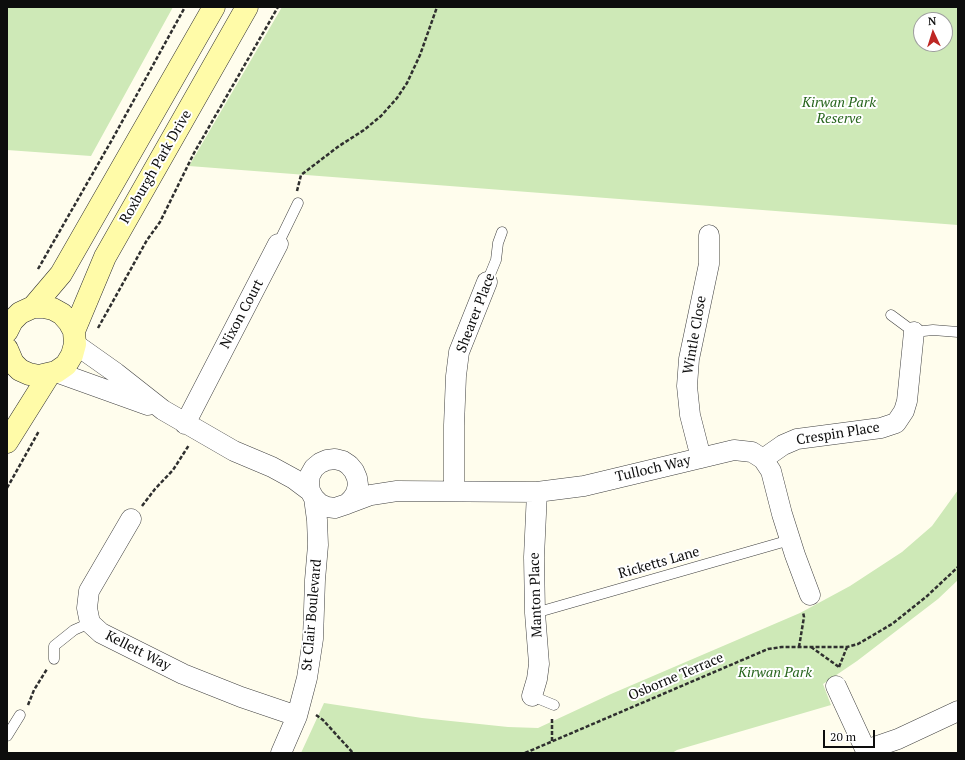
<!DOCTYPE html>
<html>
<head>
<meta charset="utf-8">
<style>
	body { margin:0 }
	#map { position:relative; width:965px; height:760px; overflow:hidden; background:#fffded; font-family:"PT Serif",serif }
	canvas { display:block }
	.frame { position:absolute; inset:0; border:8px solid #0d0d0d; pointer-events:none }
	.north { position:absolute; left:913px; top:12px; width:40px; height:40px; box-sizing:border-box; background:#fff; border:1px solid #9e9e9e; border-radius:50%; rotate:356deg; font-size:11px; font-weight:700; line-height:16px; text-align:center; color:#0d0d0d }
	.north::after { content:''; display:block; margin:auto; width:14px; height:18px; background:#be2724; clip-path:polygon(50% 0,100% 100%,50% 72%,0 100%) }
	.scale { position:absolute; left:823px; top:730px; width:52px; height:18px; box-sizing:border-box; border:2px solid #0d0d0d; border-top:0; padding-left:5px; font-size:12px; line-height:14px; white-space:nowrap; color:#0d0d0d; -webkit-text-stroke:3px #fff; paint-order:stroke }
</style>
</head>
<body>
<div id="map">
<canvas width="965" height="760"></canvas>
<div class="frame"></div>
<div class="north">N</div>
<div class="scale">20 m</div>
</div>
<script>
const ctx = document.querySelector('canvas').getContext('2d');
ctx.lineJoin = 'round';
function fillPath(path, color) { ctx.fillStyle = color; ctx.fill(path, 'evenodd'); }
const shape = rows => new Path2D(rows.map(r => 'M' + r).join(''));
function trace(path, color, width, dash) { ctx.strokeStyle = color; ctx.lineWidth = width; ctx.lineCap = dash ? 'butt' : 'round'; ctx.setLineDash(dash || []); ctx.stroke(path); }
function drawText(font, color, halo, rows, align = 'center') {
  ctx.font = font + ' "PT Serif",serif'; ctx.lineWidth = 4; ctx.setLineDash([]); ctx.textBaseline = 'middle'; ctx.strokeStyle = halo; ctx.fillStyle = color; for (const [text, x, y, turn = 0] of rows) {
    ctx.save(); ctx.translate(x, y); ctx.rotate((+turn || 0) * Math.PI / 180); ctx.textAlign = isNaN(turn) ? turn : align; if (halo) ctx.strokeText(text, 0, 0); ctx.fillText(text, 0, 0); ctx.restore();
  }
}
fillPath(shape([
	[7,7,173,7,91,156,7,150],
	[282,7,958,7,958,225,189,166],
	[921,20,945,20,945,44,921,44],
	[958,490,958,580,938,599,857,661,823,684,831,705,677,750,672,753,301,753,324,703,422,718,508,727,538,728,611,694,800,613,850,586,902,552,932,526]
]), '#cee9b7');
const lane = shape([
	[278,244,298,203],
	[487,282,496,260,498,243,502,232],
	[891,315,914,332,933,330,958,332],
	[535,613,790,540],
	[54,659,54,646,74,630,90,623],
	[532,696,554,705],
	[7,736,20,715]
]);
const street = shape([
	[75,344,116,373,163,410,234,451,272,467,294,479,310,491,314,498,320,504,327,507,335,508,347,504,352,499,356,493,358,485,357,478,354,471,349,465,343,461,335,459,327,460,320,463,314,468,310,475,309,483,310,491],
	[56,372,148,405],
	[185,424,278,244],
	[701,458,690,415,687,386,689,359,709,264,709,235],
	[763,459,783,445,797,439,881,428,896,423,904,411,907,401,914,332],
	[454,491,454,425,456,376,459,352,487,282],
	[347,504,371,495,397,491,537,492,584,486,734,450,752,452,763,459,771,471,782,514,795,555,810,595],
	[131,519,89,591,87,608,90,623,101,633,183,674,241,697,297,716],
	[836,686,867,753],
	[532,696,537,679,539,664,535,613,534,557,537,492],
	[866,750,898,739,958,711],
	[281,753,297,716,307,678,313,639,315,580,318,545,317,520,314,498]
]);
const secondary = shape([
	[33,307,61,274,214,7],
	[7,331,12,321,20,313,33,307,44,307,53,309,62,314,69,322,74,331,75,344,72,355,66,365,56,372,39,376,29,374,20,370,13,363,7,349],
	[74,331,105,257,247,7],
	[7,442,49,375]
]);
trace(lane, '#404040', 11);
trace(street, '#404040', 21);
trace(secondary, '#2f2f2f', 23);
trace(shape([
	[297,191,301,175,339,146,364,130,381,116,397,98,407,83,420,55,437,7],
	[38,269,113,138,185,7],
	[98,328,147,240,160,222,194,153,278,7],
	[7,488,39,431],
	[142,506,155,489,173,470,189,445],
	[799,647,804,617,803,612],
	[811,647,839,667],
	[839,667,847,647],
	[28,705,34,690,47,669],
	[316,715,323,720,353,753],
	[552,741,552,718],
	[525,753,768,649,782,647,847,647,858,644,892,624,926,597,958,567]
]), '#2f2f2f', 2.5, [4, 2]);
trace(lane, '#fff', 10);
trace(street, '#fff', 20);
trace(secondary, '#fffba8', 22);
drawText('italic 14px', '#27651d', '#fff', [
	["Kirwan Park",839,103],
	["Reserve",839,119],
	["Kirwan Park",775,673]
]);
drawText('14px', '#0d0d0d', '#fff', [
	["Roxburgh Park Drive",156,167,-60],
	["Shearer Place",476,313,-69],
	["Nixon Court",242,314,-62],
	["Wintle Close",695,335,-80],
	["Crespin Place",838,434,-9],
	["Tulloch Way",653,469,-13],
	["Ricketts Lane",659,563,-16],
	["Manton Place",536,595,-92],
	["St Clair Boulevard",312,615,-85],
	["Kellett Way",138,651,27],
	["Osborne Terrace",676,677,-23]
]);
</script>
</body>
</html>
